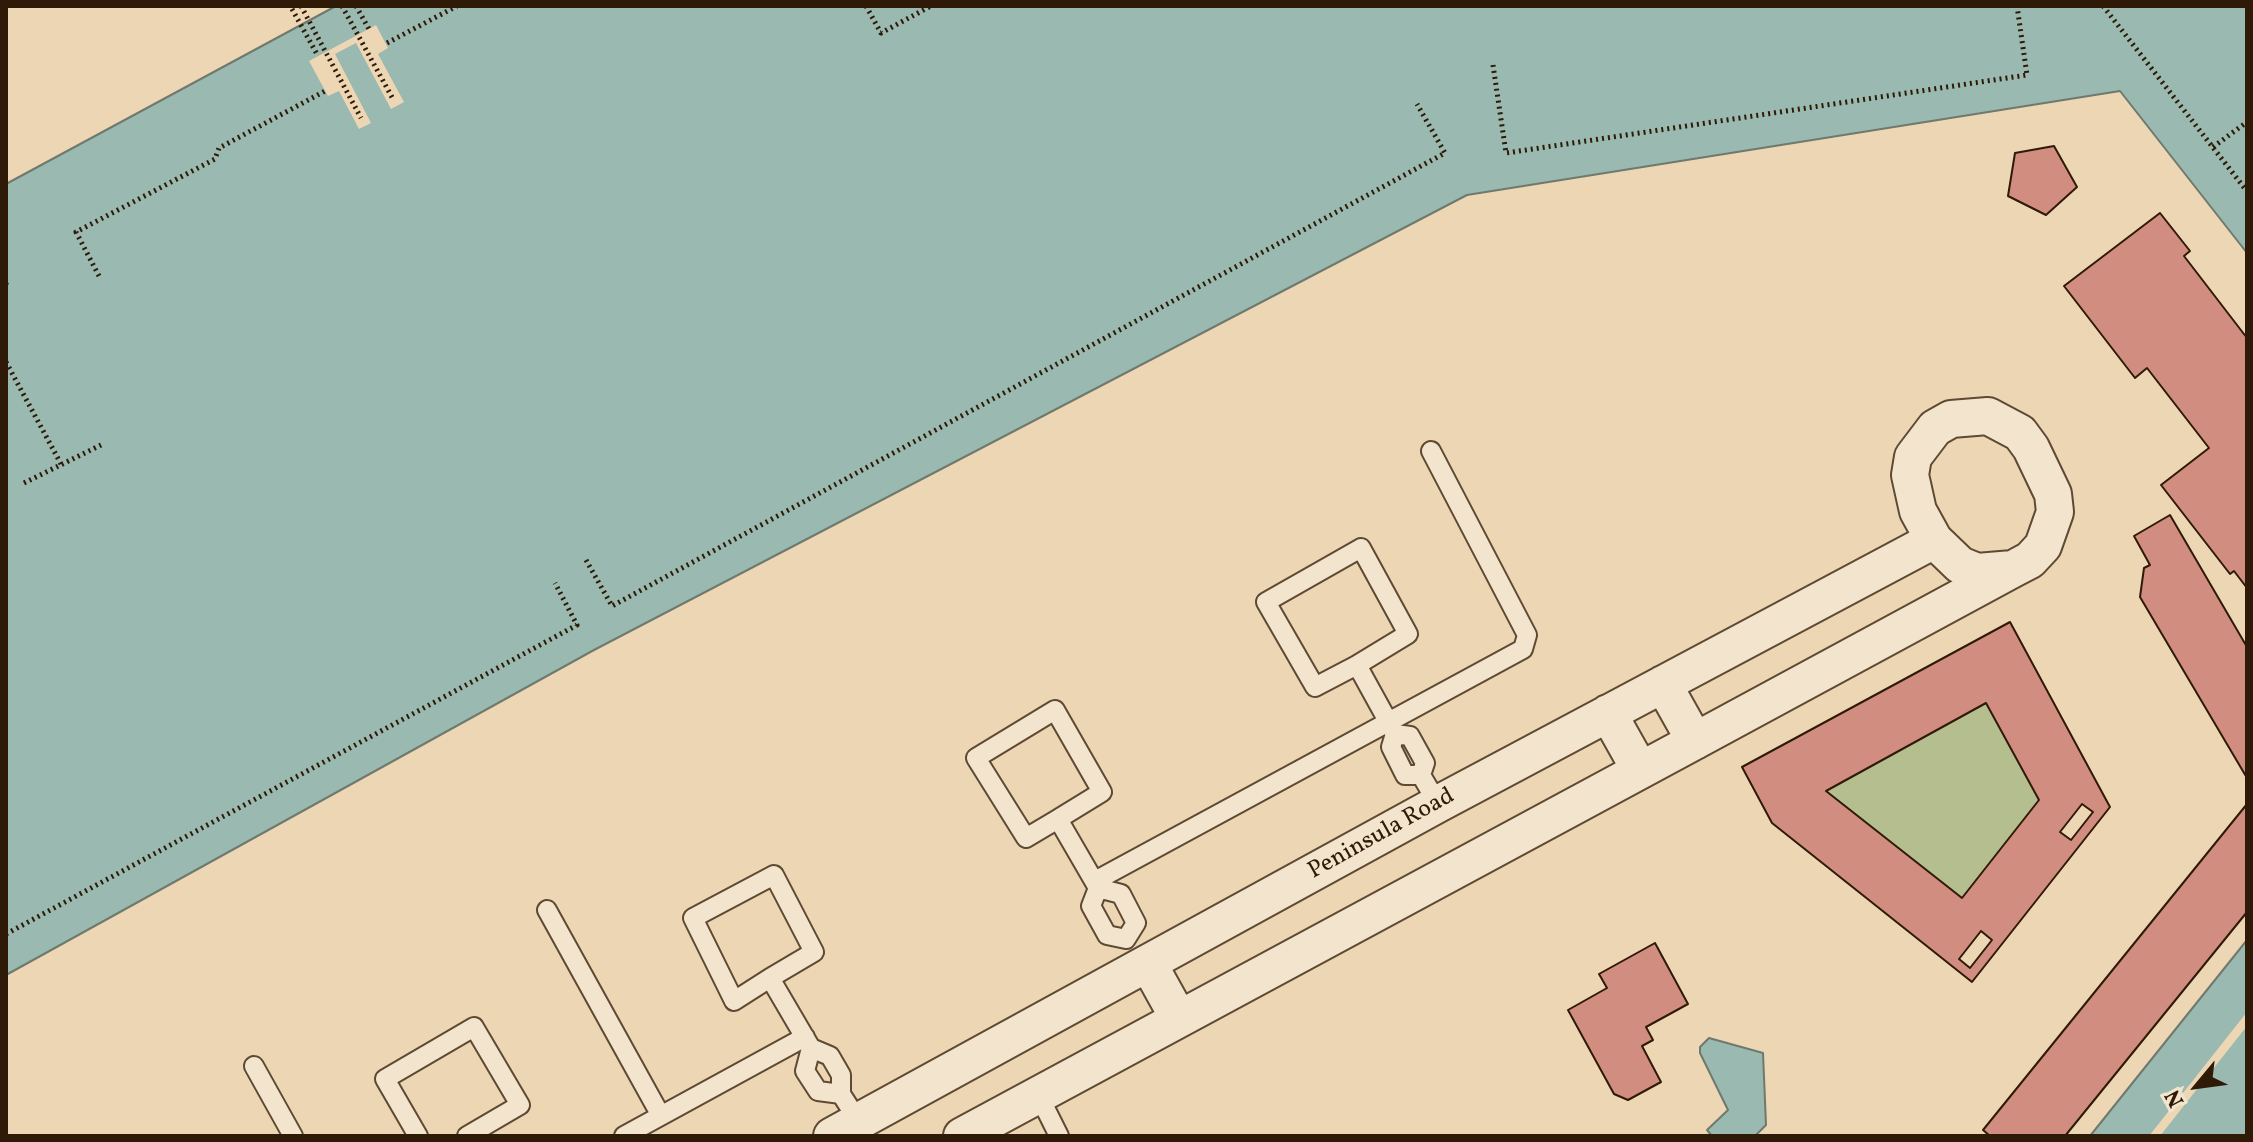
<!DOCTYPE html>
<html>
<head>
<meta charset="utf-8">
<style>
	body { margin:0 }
	#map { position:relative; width:2253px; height:1142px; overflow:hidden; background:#edd6b3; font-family:Vollkorn,serif }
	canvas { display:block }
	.frame { position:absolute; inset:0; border:8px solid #2f1a08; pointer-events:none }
	.north { position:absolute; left:2157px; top:1046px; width:80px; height:80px; -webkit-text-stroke:6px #f3e4ce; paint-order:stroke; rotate:241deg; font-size:22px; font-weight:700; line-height:32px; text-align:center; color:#2f1a08 }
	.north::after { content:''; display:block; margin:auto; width:28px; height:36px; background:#2f1a08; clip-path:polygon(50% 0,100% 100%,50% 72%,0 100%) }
</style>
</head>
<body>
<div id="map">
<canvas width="2253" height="1142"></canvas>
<div class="frame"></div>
<div class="north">N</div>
</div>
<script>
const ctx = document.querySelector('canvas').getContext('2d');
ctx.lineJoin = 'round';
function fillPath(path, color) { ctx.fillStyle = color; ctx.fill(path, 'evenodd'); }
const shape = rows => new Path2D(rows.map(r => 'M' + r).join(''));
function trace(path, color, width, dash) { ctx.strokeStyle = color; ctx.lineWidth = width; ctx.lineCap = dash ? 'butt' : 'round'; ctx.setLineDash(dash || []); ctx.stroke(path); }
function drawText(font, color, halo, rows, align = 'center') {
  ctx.font = font + ' Vollkorn,serif'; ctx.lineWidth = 6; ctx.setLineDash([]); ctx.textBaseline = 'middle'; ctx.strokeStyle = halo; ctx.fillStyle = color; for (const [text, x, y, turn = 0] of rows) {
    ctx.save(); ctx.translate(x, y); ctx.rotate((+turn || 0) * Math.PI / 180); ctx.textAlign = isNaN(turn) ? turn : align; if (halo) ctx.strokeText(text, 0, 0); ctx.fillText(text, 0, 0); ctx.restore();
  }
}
fillPath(shape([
	[1986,703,2039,800,1962,898,1826,791]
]), '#b4be8f');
const water = shape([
	[336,6,2247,6,2247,253,2120,91,1467,195,594,650,6,975,6,184,336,6],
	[2247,940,2247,1136,2090,1136,2247,940],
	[1709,1038,1763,1053,1766,1125,1755,1136,1712,1136,1707,1130,1728,1110,1700,1053,1700,1047,1709,1038]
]);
fillPath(water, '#99b9b1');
trace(water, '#6f796d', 2);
fillPath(shape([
	[376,25,388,48,378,54,404,102,391,109,356,43,335,54,371,123,359,129,339,91,328,96,309,61],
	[2247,1012,2247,1026,2160,1136,2149,1136]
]), '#edd6b3');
const building = shape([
	[2054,146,2077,187,2046,215,2008,196,2015,153,2054,146],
	[2160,213,2190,251,2184,256,2247,338,2247,588,2234,571,2230,574,2161,485,2209,448,2147,368,2135,378,2064,286,2160,213],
	[2170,515,2247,647,2247,778,2140,597,2144,568,2150,565,2134,536,2170,515],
	[2010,622,2110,807,1972,982,1772,823,1742,767,2010,622],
	[1986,703,2039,800,1962,898,1826,791,1986,703],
	[2082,804,2093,812,2071,840,2060,832,2082,804],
	[1981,931,1992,940,1970,968,1959,959,1981,931],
	[2247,804,2247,912,2065,1136,1990,1136,1983,1130,2247,804],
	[1655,943,1688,1004,1646,1027,1653,1040,1642,1046,1661,1082,1628,1100,1614,1094,1568,1010,1607,988,1599,974,1655,943]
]);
fillPath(building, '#d18e80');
trace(building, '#2f1a08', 2);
const lane = shape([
	[1357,665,1408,634,1361,548,1266,602,1315,687,1357,665,1395,734],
	[1421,775,1405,775,1391,747,1395,734,1410,736,1425,763,1421,775,1438,804],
	[1058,819,1026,838,976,758,1055,710,1102,792,1058,819,1098,888],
	[1095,881,1523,649,1527,635,1431,451],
	[1098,888,1121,894,1136,923,1126,939,1107,935,1091,906,1098,888],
	[547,910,661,1116],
	[770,978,734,1001,693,918,774,875,814,952,770,978,811,1048],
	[254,1066,293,1136],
	[841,1094,818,1091,805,1071,811,1048,830,1056,841,1075,841,1094,859,1122],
	[1038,1094,1059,1136],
	[418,1136,385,1079,474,1027,520,1105,467,1136],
	[624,1136,805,1037]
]);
const street = shape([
	[1663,684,1695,741],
	[1608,713,1640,770],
	[1148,963,1179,1019],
	[832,1136,1438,804,1934,540],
	[962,1136,1695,741,2013,569,2030,560,2043,546,2055,512,2053,494,2031,448,2020,433,1988,416,1951,419,1935,428,1913,457,1910,475,1918,511,1934,540,1960,565,1977,572,2013,569]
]);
trace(lane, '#5e4933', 22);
trace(street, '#5e4933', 40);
trace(shape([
	[301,6,361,118],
	[342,6,393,99],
	[356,6,369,29],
	[866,6,881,33,931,6],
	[2103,6,2246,190],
	[292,9,318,56],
	[387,43,457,6],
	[1493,65,1506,153,2027,75,2017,6],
	[2213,147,2247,122],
	[99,276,76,232,215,159,219,148,325,91],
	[6,283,11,280],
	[6,362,61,464],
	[24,483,103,444],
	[586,560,612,606,1445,153,1417,104],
	[6,934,577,625,555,583]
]), '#2f1a08', 5, [2, 4]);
trace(lane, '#f3e4ce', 18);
trace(street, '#f3e4ce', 36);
drawText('24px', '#2f1a08', '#f3e4ce', [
	["Peninsula Road",1382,835,-29]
]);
</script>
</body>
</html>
